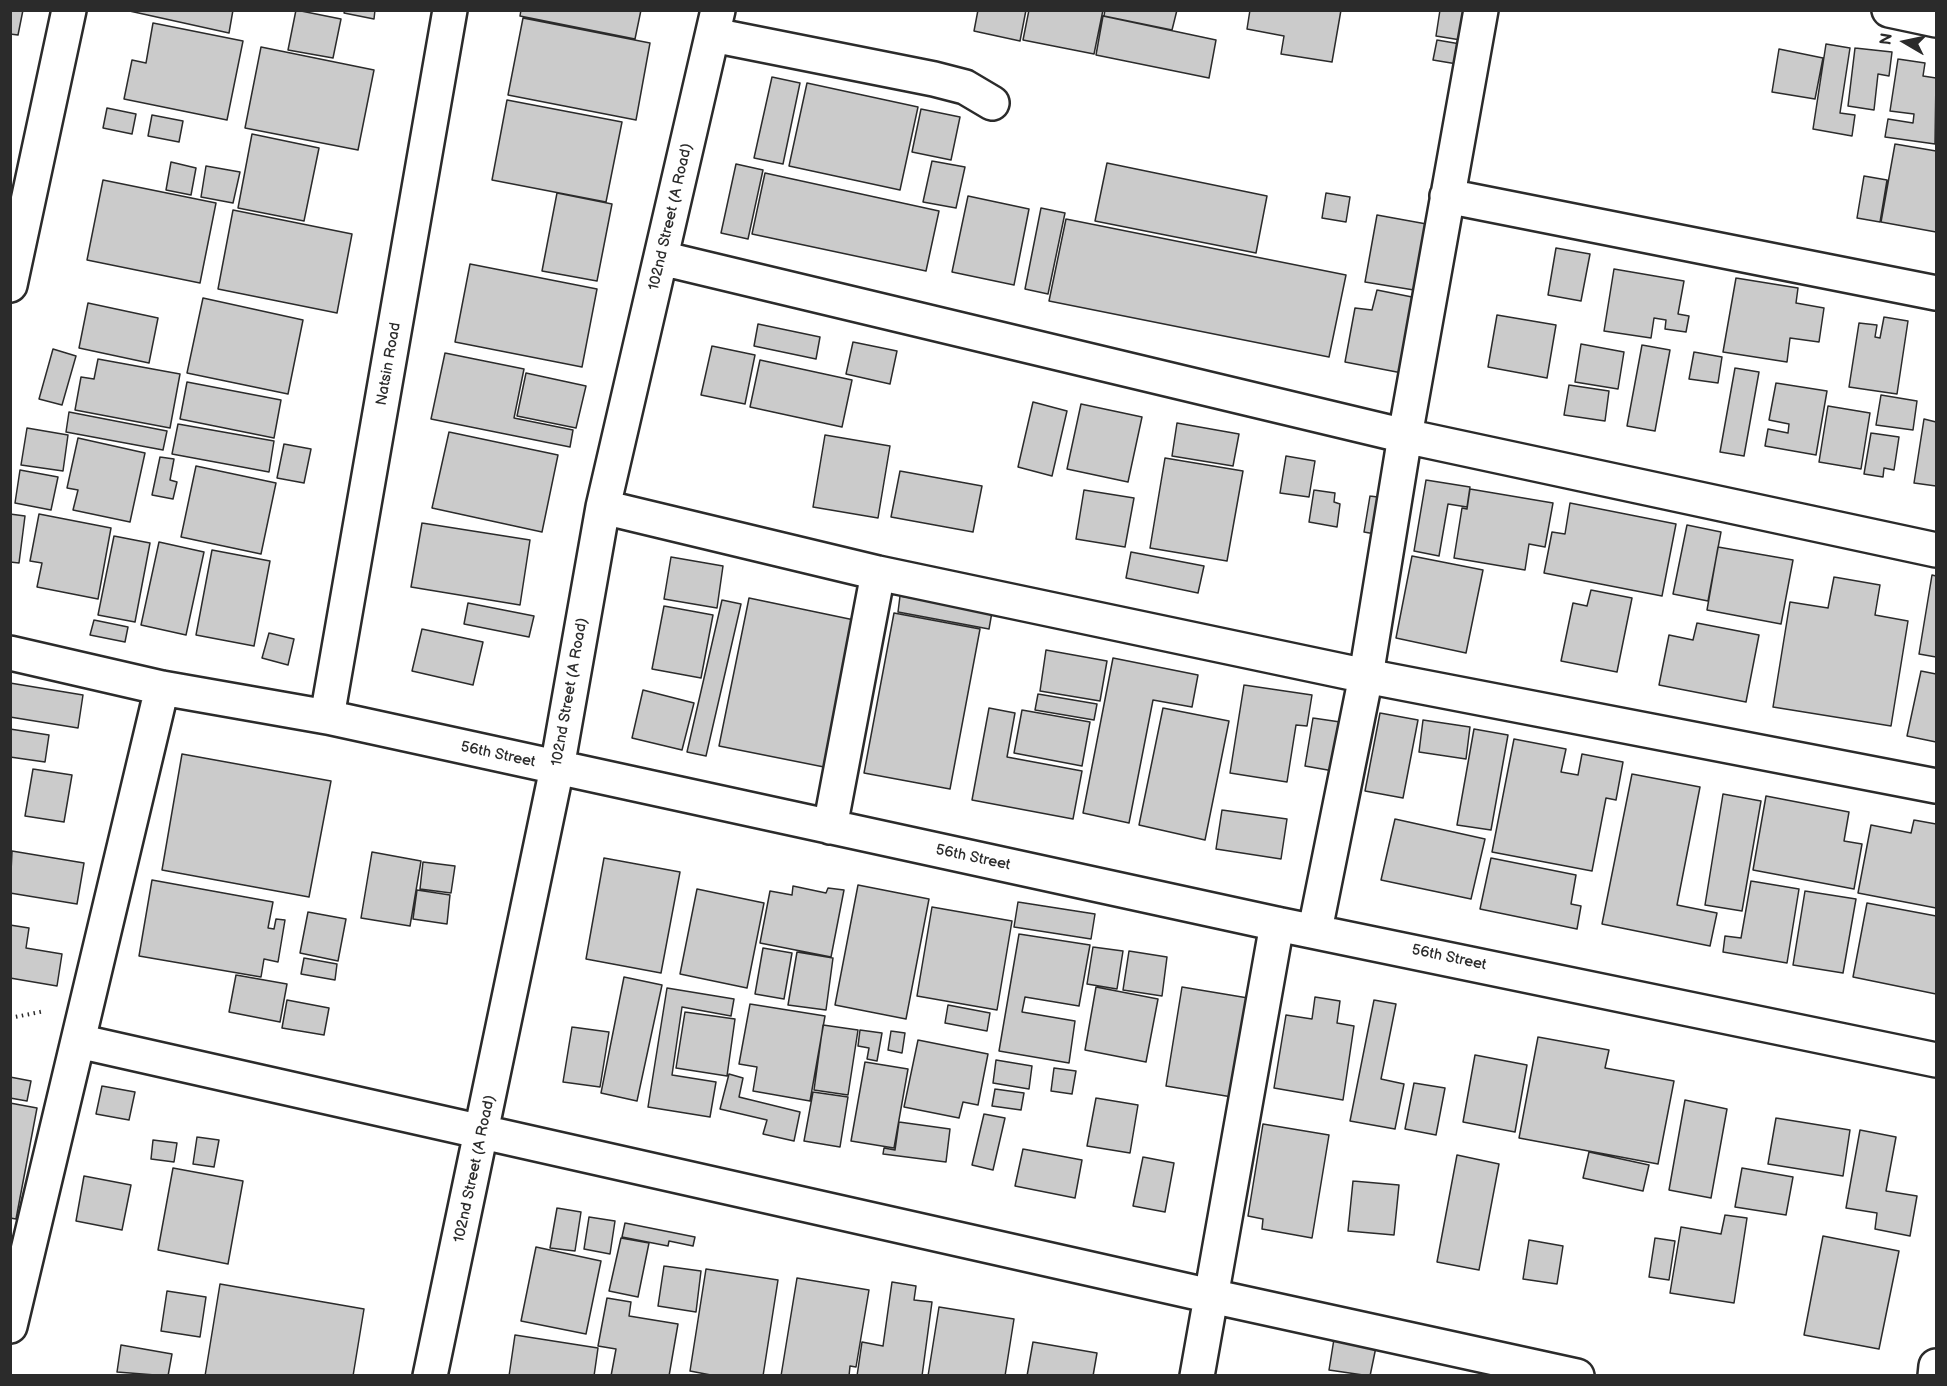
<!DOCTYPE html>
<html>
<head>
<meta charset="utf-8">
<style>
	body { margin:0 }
	#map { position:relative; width:1947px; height:1386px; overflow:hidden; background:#fff; font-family:"Balsamiq Sans",sans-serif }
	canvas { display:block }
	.frame { position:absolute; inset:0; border:12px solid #2b2b2b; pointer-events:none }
	.north { position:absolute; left:1875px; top:12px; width:60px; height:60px; -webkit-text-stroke:4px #fff; paint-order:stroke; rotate:279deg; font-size:16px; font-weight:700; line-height:24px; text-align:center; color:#2b2b2b }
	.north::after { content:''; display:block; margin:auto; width:21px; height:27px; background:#2b2b2b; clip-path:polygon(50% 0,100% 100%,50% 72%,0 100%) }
</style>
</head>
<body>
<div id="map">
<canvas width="1947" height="1386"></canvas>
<div class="frame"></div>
<div class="north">N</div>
</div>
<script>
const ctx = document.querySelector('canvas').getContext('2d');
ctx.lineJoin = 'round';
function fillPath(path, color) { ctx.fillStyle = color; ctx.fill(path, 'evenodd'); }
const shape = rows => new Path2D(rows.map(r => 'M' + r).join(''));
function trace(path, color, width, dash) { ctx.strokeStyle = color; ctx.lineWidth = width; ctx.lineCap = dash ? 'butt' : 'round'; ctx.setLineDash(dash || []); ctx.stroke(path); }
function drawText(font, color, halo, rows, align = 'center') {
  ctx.font = font + ' "Balsamiq Sans",sans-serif'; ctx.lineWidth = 6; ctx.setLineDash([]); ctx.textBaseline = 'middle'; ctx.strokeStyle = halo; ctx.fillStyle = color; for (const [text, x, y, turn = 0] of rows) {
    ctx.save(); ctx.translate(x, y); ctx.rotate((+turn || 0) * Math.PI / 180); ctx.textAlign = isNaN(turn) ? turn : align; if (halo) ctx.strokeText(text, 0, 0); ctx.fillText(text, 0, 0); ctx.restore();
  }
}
const building = shape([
	[10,10,23,10,18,35,10,34,10,10],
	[125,10,233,10,229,33,125,10],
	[296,10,341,19,333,58,288,50,296,10],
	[345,10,375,10,374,19,344,13,345,10],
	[521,10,641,10,635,39,520,16,521,10],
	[978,10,1026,10,1020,41,974,31,978,10],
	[1029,10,1103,10,1094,54,1023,40,1029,10],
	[1105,10,1177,10,1172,30,1104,16,1105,10],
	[1250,10,1341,10,1332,62,1281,54,1284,36,1247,29,1250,10],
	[1440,10,1477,10,1473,42,1436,36,1440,10],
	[1103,16,1216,40,1209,78,1096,55,1103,16],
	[523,18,650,43,636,120,508,95,523,18],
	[153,23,243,41,227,120,124,99,132,60,146,63,153,23],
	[1437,40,1472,46,1469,66,1433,60,1437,40],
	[1826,44,1850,48,1840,113,1855,115,1852,136,1813,129,1826,44],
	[261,47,374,70,358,150,245,128,261,47],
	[1855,48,1892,52,1889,76,1878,74,1874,110,1848,106,1855,48],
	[1779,49,1823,58,1815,99,1772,92,1779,49],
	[1898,59,1925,63,1923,76,1936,78,1935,144,1885,137,1888,119,1913,123,1914,114,1890,111,1898,59],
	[772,77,800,83,783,164,754,158,772,77],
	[807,83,918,107,900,190,789,166,807,83],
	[507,100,622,122,606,202,492,180,507,100],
	[107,108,136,114,132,134,103,128,107,108],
	[921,109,960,117,951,160,912,152,921,109],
	[152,115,183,121,179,142,148,136,152,115],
	[252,134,319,148,304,221,238,208,252,134],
	[1895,144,1936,151,1936,232,1881,222,1895,144],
	[932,161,965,167,956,208,923,202,932,161],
	[171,162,196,168,191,195,166,190,171,162],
	[1107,163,1267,196,1256,253,1095,221,1107,163],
	[736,164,763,170,748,239,721,233,736,164],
	[206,166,240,172,233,203,201,197,206,166],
	[765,173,939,211,926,271,752,234,765,173],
	[1864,176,1887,180,1880,222,1857,218,1864,176],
	[103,180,216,203,200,283,87,260,103,180],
	[557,193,612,204,597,281,542,271,557,193],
	[1326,193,1350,197,1346,222,1322,218,1326,193],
	[968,196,1029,209,1014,285,952,272,968,196],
	[1041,208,1065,213,1048,294,1025,289,1041,208],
	[233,210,352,234,337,313,218,289,233,210],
	[1377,215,1432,225,1420,291,1365,282,1377,215],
	[1066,219,1346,275,1329,357,1049,301,1066,219],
	[1556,248,1590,254,1581,301,1548,295,1556,248],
	[470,264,597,289,582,367,455,342,470,264],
	[1614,269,1684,281,1678,314,1689,316,1686,332,1665,329,1666,320,1654,318,1651,338,1604,331,1614,269],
	[1736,278,1798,288,1796,303,1824,308,1819,342,1790,338,1787,362,1723,352,1736,278],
	[1377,290,1417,298,1402,373,1345,362,1355,308,1372,310,1377,290],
	[203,298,303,320,288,394,187,373,203,298],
	[88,303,158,318,149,363,79,348,88,303],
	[1497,315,1556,325,1547,378,1488,367,1497,315],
	[1884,317,1908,321,1897,394,1849,387,1859,323,1877,325,1875,337,1880,338,1884,317],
	[758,324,820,337,816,359,754,346,758,324],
	[853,342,897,351,890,384,846,374,853,342],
	[1581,344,1624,352,1618,389,1575,382,1581,344],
	[1642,345,1670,350,1655,431,1627,426,1642,345],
	[712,346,755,355,745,404,701,395,712,346],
	[53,349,76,356,62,405,39,399,53,349],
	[1694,352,1722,357,1718,383,1689,379,1694,352],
	[445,353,524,369,514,418,573,430,570,447,431,419,445,353],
	[98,359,180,374,170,428,75,410,81,377,94,379,98,359],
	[760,360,852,380,842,427,750,407,760,360],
	[1735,368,1759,372,1744,456,1720,452,1735,368],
	[526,373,586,386,576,428,517,416,526,373],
	[187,382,281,400,274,438,180,419,187,382],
	[1776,383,1827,391,1816,455,1765,446,1768,429,1788,433,1789,424,1769,420,1776,383],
	[1569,385,1609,391,1605,421,1564,415,1569,385],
	[1881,395,1917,401,1913,430,1876,425,1881,395],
	[1033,402,1067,411,1052,476,1018,467,1033,402],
	[1081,404,1142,417,1128,482,1067,469,1081,404],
	[1828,406,1870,413,1861,469,1819,462,1828,406],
	[69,412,167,431,163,450,66,432,69,412],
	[1924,419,1936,422,1936,486,1914,483,1924,419],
	[1177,423,1239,434,1233,466,1172,456,1177,423],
	[178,424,274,441,269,472,172,454,178,424],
	[27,428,68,435,63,471,21,465,27,428],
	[449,432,558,455,542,532,432,508,449,432],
	[1871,433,1899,437,1894,470,1884,468,1883,477,1864,474,1871,433],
	[825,435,890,446,878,518,813,507,825,435],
	[78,438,145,453,130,522,73,510,78,490,67,488,78,438],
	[284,444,311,449,304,483,277,478,284,444],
	[1286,456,1315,461,1309,497,1280,493,1286,456],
	[160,457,174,459,170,480,177,482,173,499,152,495,160,457],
	[1165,458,1243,471,1227,561,1150,548,1165,458],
	[196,466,276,483,261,554,181,537,196,466],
	[20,470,58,477,51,510,15,503,20,470],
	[900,471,982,486,973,532,891,517,900,471],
	[1426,480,1470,487,1467,507,1448,504,1439,556,1414,551,1426,480],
	[1470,489,1553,503,1545,547,1529,544,1525,570,1454,558,1462,508,1467,509,1470,489],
	[1084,490,1134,498,1125,547,1076,539,1084,490],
	[1314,490,1335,493,1334,502,1340,504,1337,527,1309,522,1314,490],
	[1370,496,1393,499,1386,536,1364,532,1370,496],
	[1570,503,1676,524,1662,596,1544,573,1552,532,1565,534,1570,503],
	[10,514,25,516,19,563,10,562,10,514],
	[39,514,111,528,98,599,37,587,42,563,30,561,39,514],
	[422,523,530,540,520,605,411,587,422,523],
	[1687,525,1721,532,1708,601,1673,594,1687,525],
	[114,536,150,543,135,622,98,615,114,536],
	[159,542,204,552,186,635,141,625,159,542],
	[1718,547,1793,560,1781,624,1707,610,1718,547],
	[212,550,270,561,254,646,196,635,212,550],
	[1131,552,1204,566,1198,593,1126,578,1131,552],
	[1412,556,1483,570,1466,653,1396,638,1412,556],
	[671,557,723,566,717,608,664,599,671,557],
	[1932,575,1936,576,1936,657,1919,654,1932,575],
	[1834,577,1880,585,1875,615,1908,621,1891,726,1773,707,1790,602,1828,608,1834,577],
	[1591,590,1632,598,1617,672,1561,661,1573,603,1587,606,1591,590],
	[900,596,992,612,989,629,898,612,900,596],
	[749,598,859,621,829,768,719,746,749,598],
	[722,600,741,604,706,756,687,752,722,600],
	[468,603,534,616,529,637,464,624,468,603],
	[664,606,713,615,701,678,652,669,664,606],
	[894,613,980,629,950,789,864,773,894,613],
	[94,620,128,627,125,642,90,635,94,620],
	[1697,623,1759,635,1746,702,1659,685,1669,635,1693,640,1697,623],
	[422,629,483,642,473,685,412,671,422,629],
	[269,633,294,639,288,665,262,658,269,633],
	[1046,650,1107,661,1100,701,1040,691,1046,650],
	[1113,658,1198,675,1192,707,1153,700,1129,823,1083,813,1113,658],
	[1921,671,1936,674,1936,742,1907,736,1921,671],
	[10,683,83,695,78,728,10,717,10,683],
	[1244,685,1312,695,1307,726,1296,725,1287,782,1230,773,1244,685],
	[643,690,694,703,682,750,632,738,643,690],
	[1038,694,1097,704,1094,720,1035,710,1038,694],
	[989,708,1015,713,1007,757,1082,771,1073,819,972,800,989,708],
	[1163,708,1229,721,1205,840,1139,825,1163,708],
	[1022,710,1090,722,1082,766,1014,753,1022,710],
	[1380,713,1418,720,1403,798,1365,791,1380,713],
	[1313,718,1347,723,1339,772,1305,766,1313,718],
	[1423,720,1470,727,1466,759,1419,752,1423,720],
	[10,729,49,735,45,762,10,757,10,729],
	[1474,729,1508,735,1491,830,1457,825,1474,729],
	[1514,739,1566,749,1561,772,1578,775,1582,754,1623,762,1616,800,1606,798,1592,871,1492,852,1514,739],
	[182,754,331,781,309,897,162,870,182,754],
	[33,769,72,775,64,822,25,816,33,769],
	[1632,774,1700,787,1677,905,1717,913,1710,946,1602,924,1632,774],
	[1723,794,1761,801,1742,911,1705,905,1723,794],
	[1766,796,1849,812,1844,841,1862,844,1854,889,1753,870,1766,796],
	[1222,810,1287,819,1281,859,1216,849,1222,810],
	[1395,819,1485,839,1471,899,1381,880,1395,819],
	[1914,820,1936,824,1936,908,1858,893,1871,825,1911,833,1914,820],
	[12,851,84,863,77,904,10,893,12,851],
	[372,852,421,861,410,926,361,918,372,852],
	[604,858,680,872,661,973,586,959,604,858],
	[1491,858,1576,875,1571,904,1581,906,1577,929,1480,909,1491,858],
	[423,862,455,866,451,893,420,889,423,862],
	[152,880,273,902,268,928,274,929,276,919,285,920,278,962,264,959,261,977,139,956,152,880],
	[1751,881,1799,889,1787,963,1723,952,1725,936,1741,938,1751,881],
	[858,885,929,899,906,1019,835,1005,858,885],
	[793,886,826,893,828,888,844,890,831,957,760,943,770,891,792,895,793,886],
	[697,889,764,903,747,988,680,974,697,889],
	[417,890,450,895,447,924,413,919,417,890],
	[1805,891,1856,899,1843,973,1793,965,1805,891],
	[1018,902,1095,914,1091,939,1014,927,1018,902],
	[1867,903,1936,916,1936,994,1853,977,1867,903],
	[932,907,1012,921,997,1010,917,996,932,907],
	[308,912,346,919,338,961,300,953,308,912],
	[10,925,29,928,26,948,62,954,57,986,10,978,10,925],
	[1019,934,1090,945,1079,1006,1025,997,1022,1012,1075,1021,1069,1063,999,1051,1019,934],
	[1093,947,1123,951,1117,989,1087,984,1093,947],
	[763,948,792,953,784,999,755,994,763,948],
	[1129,951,1167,957,1162,996,1123,990,1129,951],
	[797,952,833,958,826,1010,788,1005,797,952],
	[304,958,337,964,335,980,301,974,304,958],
	[236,975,287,984,280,1022,229,1012,236,975],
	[624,977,662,985,637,1101,601,1093,624,977],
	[1096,987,1158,999,1146,1062,1085,1050,1096,987],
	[1182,987,1260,1000,1244,1099,1166,1086,1182,987],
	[667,988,734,999,731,1016,682,1007,672,1075,716,1082,710,1117,648,1107,667,988],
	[1315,997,1340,1001,1337,1023,1354,1026,1343,1100,1274,1088,1286,1015,1312,1019,1315,997],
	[287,1000,329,1008,324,1035,282,1028,287,1000],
	[1374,1000,1396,1004,1381,1079,1404,1084,1395,1129,1350,1121,1374,1000],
	[750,1004,825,1016,810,1101,753,1091,757,1067,739,1064,750,1004],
	[948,1005,990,1013,987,1031,945,1023,948,1005],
	[685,1012,735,1019,727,1076,676,1068,685,1012],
	[823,1025,858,1030,848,1095,814,1090,823,1025],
	[572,1027,609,1032,600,1087,563,1082,572,1027],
	[860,1030,882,1033,877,1061,867,1059,869,1048,858,1046,860,1030],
	[891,1031,905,1033,902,1053,888,1050,891,1031],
	[1538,1037,1609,1050,1605,1068,1674,1081,1658,1164,1519,1138,1538,1037],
	[918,1040,988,1054,978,1105,963,1102,959,1118,904,1107,918,1040],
	[1475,1055,1527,1065,1515,1132,1463,1122,1475,1055],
	[996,1060,1032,1066,1029,1089,993,1083,996,1060],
	[865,1062,908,1069,894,1148,851,1141,865,1062],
	[1054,1068,1076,1071,1072,1094,1051,1091,1054,1068],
	[729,1074,743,1078,739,1097,800,1112,794,1141,763,1134,767,1120,720,1109,729,1074],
	[10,1077,31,1081,27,1101,10,1098,10,1077],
	[1414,1083,1445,1088,1436,1135,1405,1129,1414,1083],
	[102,1086,135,1092,129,1120,96,1114,102,1086],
	[995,1089,1024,1093,1021,1110,992,1106,995,1089],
	[813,1092,848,1097,840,1147,804,1141,813,1092],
	[1096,1098,1138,1105,1130,1153,1087,1146,1096,1098],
	[1685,1100,1727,1109,1711,1198,1669,1190,1685,1100],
	[10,1103,37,1108,16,1219,10,1218,10,1103],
	[984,1114,1005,1118,993,1170,972,1165,984,1114],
	[1776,1118,1850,1130,1843,1176,1768,1164,1776,1118],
	[899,1122,950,1129,946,1162,883,1154,884,1148,895,1150,899,1122],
	[1263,1124,1329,1135,1312,1238,1262,1229,1263,1219,1248,1216,1263,1124],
	[1860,1130,1896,1137,1886,1191,1917,1196,1910,1236,1875,1229,1877,1213,1846,1208,1860,1130],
	[197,1137,219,1140,214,1167,193,1164,197,1137],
	[153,1140,177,1143,174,1162,151,1159,153,1140],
	[1023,1149,1082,1160,1075,1198,1015,1186,1023,1149],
	[1589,1152,1649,1165,1643,1191,1583,1178,1589,1152],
	[1457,1155,1499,1164,1479,1270,1437,1262,1457,1155],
	[1143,1157,1174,1163,1165,1212,1133,1206,1143,1157],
	[173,1168,243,1181,228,1264,158,1250,173,1168],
	[1742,1168,1793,1177,1786,1215,1735,1207,1742,1168],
	[84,1176,131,1185,122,1230,76,1221,84,1176],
	[1353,1181,1399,1185,1394,1235,1348,1231,1353,1181],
	[557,1208,581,1212,575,1251,550,1248,557,1208],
	[1725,1215,1747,1218,1734,1303,1670,1293,1681,1227,1721,1234,1725,1215],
	[589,1217,615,1221,610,1254,584,1249,589,1217],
	[625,1223,695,1237,693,1246,669,1241,668,1246,622,1237,625,1223],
	[1823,1236,1899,1251,1879,1349,1804,1335,1823,1236],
	[621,1238,649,1243,638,1297,609,1291,621,1238],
	[1655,1238,1675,1241,1669,1280,1649,1277,1655,1238],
	[1529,1240,1563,1246,1557,1284,1523,1279,1529,1240],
	[536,1247,601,1261,586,1334,521,1321,536,1247],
	[664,1266,701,1271,696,1312,658,1306,664,1266],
	[706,1269,778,1280,763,1376,716,1376,690,1371,706,1269],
	[797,1278,869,1290,856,1367,850,1366,849,1376,781,1376,797,1278],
	[892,1282,916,1286,914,1300,932,1302,922,1376,857,1376,862,1342,883,1346,892,1282],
	[220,1284,364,1309,353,1376,205,1376,220,1284],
	[167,1291,206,1297,200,1337,161,1331,167,1291],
	[607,1298,631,1302,629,1316,678,1324,669,1376,611,1376,616,1349,598,1346,607,1298],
	[939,1307,1014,1319,1005,1376,928,1376,939,1307],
	[515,1335,598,1348,594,1376,509,1376,515,1335],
	[1334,1339,1376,1347,1370,1376,1329,1370,1334,1339],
	[1033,1342,1097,1353,1093,1376,1027,1376,1033,1342],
	[121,1345,172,1354,168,1376,117,1372,121,1345]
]);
fillPath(building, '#cbcbcb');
trace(building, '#2b2b2b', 1.5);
const minor = shape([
	[1889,10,1936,20],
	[713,35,934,79,965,87,992,103],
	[1447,196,1936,293],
	[661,258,1405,436,1936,550],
	[10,285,69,10],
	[603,507,878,573,1366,676,1936,786],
	[10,653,162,688,327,717,1277,924,1936,1060],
	[327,717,450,10],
	[830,827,878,573],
	[1315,930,1366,676,1405,436,1481,10],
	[78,1041,1211,1296,1577,1376],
	[10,1326,162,688],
	[430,1376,557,768,603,507,718,10],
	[1197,1376,1277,924],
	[1935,1376,1936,1366]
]);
trace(minor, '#2b2b2b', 38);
trace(shape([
	[10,1018,45,1011]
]), '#2b2b2b', 4, [1.5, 4.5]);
trace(minor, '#fff', 33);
drawText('15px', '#2b2b2b', '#fff', [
	["102nd Street (A Road)",671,217,-77],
	["Natsin Road",389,364,-80],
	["102nd Street (A Road)",570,692,-80],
	["56th Street",498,755,12],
	["56th Street",973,858,12],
	["56th Street",1449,958,12],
	["102nd Street (A Road)",475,1169,-78]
]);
</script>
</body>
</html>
